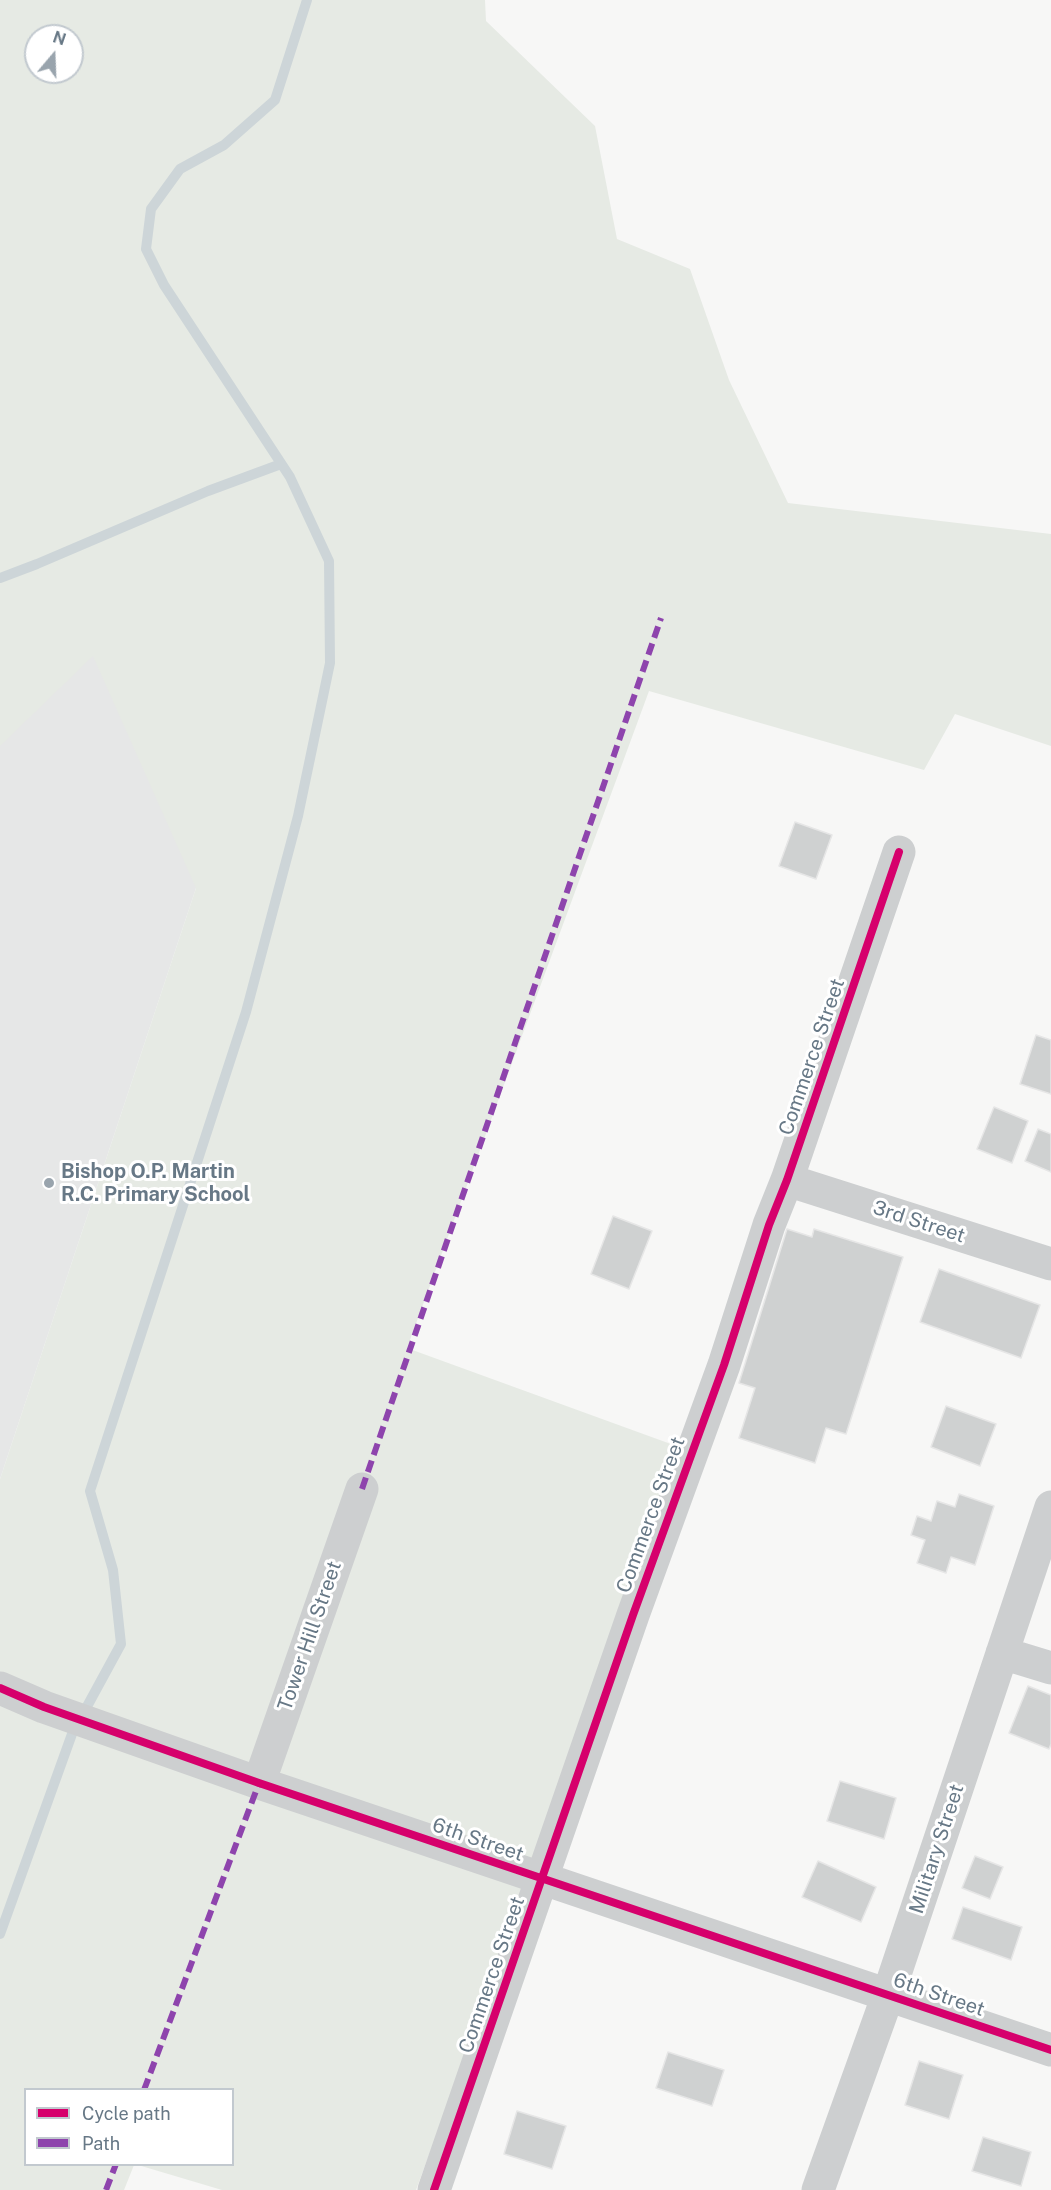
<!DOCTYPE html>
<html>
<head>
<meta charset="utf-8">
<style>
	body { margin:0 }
	#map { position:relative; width:1051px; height:2190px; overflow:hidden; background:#f7f7f6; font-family:"Public Sans",sans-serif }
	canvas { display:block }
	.legend { position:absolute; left:24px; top:2088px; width:210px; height:78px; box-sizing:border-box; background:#fff; border:2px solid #c2c9cf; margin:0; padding:8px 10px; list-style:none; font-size:18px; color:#677886 }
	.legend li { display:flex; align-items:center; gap:12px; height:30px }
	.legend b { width:30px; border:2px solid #c2c9cf }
	.north { position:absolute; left:24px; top:24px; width:60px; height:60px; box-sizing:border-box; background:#fff; border:2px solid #c2c9cf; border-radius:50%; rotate:19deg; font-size:16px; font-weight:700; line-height:24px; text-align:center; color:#677886 }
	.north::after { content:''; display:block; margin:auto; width:21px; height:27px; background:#99a4ad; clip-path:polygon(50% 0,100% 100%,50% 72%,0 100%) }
</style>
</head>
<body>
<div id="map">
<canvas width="1051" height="2190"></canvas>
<ul class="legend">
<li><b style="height:8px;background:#d6006c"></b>Cycle path</li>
<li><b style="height:8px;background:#8e44ad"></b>Path</li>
</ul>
<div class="north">N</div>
</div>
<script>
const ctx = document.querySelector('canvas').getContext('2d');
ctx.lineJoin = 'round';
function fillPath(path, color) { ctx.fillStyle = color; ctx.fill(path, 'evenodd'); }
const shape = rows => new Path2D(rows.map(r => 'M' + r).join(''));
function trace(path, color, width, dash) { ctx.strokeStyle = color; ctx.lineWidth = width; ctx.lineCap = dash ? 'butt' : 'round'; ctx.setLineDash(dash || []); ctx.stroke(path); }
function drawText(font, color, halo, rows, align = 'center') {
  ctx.font = font + ' "Public Sans",sans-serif'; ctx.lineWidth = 6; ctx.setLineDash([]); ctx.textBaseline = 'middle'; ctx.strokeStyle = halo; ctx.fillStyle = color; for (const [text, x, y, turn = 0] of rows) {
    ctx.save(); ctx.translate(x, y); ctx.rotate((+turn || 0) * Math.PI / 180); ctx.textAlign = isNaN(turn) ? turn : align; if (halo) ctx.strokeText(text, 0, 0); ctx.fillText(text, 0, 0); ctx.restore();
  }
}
fillPath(shape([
	[319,508,196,888,0,1479,0,517]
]), '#e6e7e7');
fillPath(shape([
	[0,0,485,0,486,21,595,126,617,239,690,269,729,380,788,503,1051,534,1051,746,955,714,924,770,649,691,407,1348,690,1451,416,2190,222,2190,138,2165,232,2164,232,2090,26,2090,26,2164,134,2165,124,2190,0,2190,0,1479,196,888,93,656,0,746],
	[36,36,72,36,72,72,36,72]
]), '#e6eae4');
trace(shape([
	[0,578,37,564,208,491,281,464],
	[0,1934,72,1734,121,1644,113,1570,90,1491,246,1012,298,816,330,663,329,561,290,477,164,285,146,249,151,209,180,169,224,145,275,100,307,0]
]), '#cdd5d8', 10);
const building = shape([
	[795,822,832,835,816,879,779,866,795,822],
	[1036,1035,1051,1040,1051,1094,1020,1084,1036,1035],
	[994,1107,1028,1121,1012,1163,977,1149,994,1107],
	[1038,1129,1051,1134,1051,1172,1025,1161,1038,1129],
	[613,1216,652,1231,629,1289,591,1274,613,1216],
	[787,1229,812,1237,814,1229,903,1257,846,1434,826,1428,815,1463,739,1438,755,1388,739,1383,787,1229],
	[939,1269,1040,1305,1021,1358,920,1322,939,1269],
	[946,1406,996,1424,980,1466,931,1447,946,1406],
	[959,1494,994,1506,975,1565,951,1557,946,1573,917,1563,925,1540,911,1535,917,1516,931,1521,937,1501,955,1507,959,1494],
	[1028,1686,1051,1695,1051,1744,1049,1749,1009,1733,1028,1686],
	[840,1781,896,1798,884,1839,827,1821,840,1781],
	[975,1856,1003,1867,990,1899,962,1888,975,1856],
	[818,1861,876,1887,861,1922,802,1897,818,1861],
	[963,1907,1022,1927,1011,1960,952,1939,963,1907],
	[668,2052,724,2070,712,2106,656,2088,668,2052],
	[919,2061,963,2075,949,2119,905,2105,919,2061],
	[517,2111,566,2126,552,2169,504,2154,517,2111],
	[983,2137,1031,2152,1021,2186,972,2171,983,2137]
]);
fillPath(building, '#cfd1d1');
trace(building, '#e6e6e6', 1.5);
trace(shape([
	[787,1180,1051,1264],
	[1002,1653,1051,1668],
	[0,1688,44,1707,259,1783,1051,2050],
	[259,1783,362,1489],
	[434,2190,633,1615,724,1365,769,1225,787,1180,899,852],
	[818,2190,888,1995,1051,1507]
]), '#cdcfd0', 33);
trace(shape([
	[362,1489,661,618],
	[144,2090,259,1783],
	[106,2190,116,2164]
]), '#8e44ad', 6, [12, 6]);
trace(shape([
	[0,1688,44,1707,259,1783,1051,2050],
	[434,2190,633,1615,724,1365,769,1225,787,1180,899,852]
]), '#d6006c', 8);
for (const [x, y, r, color] of [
	[49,1183,6,"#99a4ad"]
]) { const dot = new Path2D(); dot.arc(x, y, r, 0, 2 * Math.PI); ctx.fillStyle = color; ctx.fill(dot); trace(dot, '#fff', 2); }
drawText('20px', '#677886', '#fff', [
	["Commerce Street",812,1057,-71],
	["3rd Street",919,1222,18],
	["Commerce Street",651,1515,-70],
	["Tower Hill Street",310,1636,-71],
	["6th Street",478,1840,19],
	["Military Street",937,1849,-72],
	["Commerce Street",492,1975,-71],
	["6th Street",939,1995,19]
]);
drawText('bold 20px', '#677886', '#fff', [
	["Bishop O.P. Martin",61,1172],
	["R.C. Primary School",61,1195]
], 'left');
</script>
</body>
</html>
